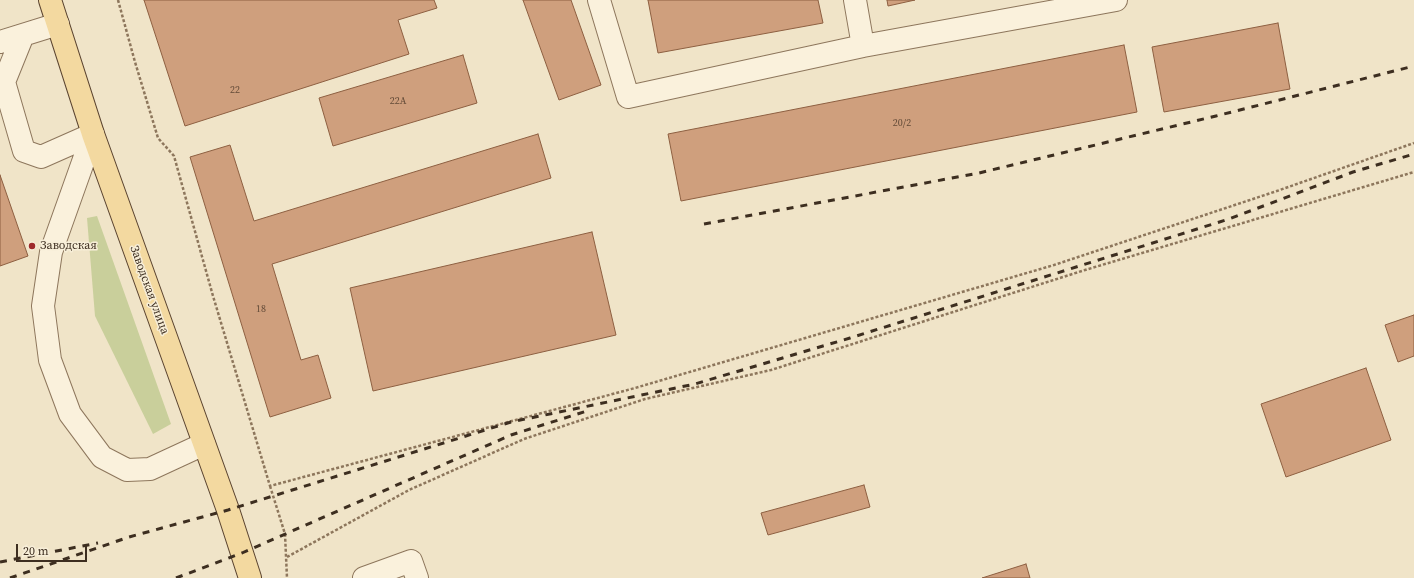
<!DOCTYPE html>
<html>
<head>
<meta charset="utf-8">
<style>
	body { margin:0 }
	#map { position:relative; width:1414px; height:578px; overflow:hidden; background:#f0e4c8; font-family:"Source Serif 4",serif }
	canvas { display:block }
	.scale { position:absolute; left:16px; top:544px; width:71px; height:18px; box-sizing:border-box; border:2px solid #3d2e20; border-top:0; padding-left:5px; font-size:12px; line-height:14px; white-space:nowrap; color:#3d2e20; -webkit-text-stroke:3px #f7eed8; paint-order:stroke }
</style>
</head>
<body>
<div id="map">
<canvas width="1414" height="578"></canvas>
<div class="scale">20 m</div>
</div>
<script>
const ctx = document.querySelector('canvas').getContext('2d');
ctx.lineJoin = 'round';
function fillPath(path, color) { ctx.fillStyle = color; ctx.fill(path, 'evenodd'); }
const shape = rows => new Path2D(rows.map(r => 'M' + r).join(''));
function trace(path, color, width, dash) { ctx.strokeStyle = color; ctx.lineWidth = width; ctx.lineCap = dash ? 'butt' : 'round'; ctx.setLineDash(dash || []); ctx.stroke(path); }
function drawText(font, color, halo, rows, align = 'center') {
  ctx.font = font + ' "Source Serif 4",serif'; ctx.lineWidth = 3; ctx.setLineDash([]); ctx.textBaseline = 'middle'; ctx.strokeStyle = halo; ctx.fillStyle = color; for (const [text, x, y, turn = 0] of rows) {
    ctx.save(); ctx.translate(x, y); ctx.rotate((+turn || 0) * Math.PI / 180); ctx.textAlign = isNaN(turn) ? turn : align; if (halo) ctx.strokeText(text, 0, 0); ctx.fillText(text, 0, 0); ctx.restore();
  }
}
fillPath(shape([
	[97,216,171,424,153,434,95,316,87,218]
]), '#c9cf9b');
const building = shape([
	[144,0,434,0,437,8,398,20,409,54,185,126,144,0],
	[523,0,571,0,601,85,559,100,523,0],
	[648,0,818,0,823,23,658,53,648,0],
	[887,0,915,0,888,6,887,0],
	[1278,23,1290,89,1164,112,1152,47,1278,23],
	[1124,45,1137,112,681,201,668,134,1124,45],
	[463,55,477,103,333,146,319,98,463,55],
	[538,134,551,178,272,264,301,360,318,355,331,398,270,417,190,157,230,145,254,221,538,134],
	[0,175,28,256,0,266,0,175],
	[592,232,616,335,373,391,350,288,592,232],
	[1414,315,1414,356,1398,362,1385,325,1414,315],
	[1366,368,1391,440,1286,477,1261,404,1366,368],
	[864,485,870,507,768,535,761,513,864,485],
	[1026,564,1030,578,982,578,1026,564]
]);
fillPath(building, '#cf9f7d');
trace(building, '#8d5f41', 1);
const minor = shape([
	[599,0,628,97,863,46,1116,0],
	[855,0,863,46],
	[23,35,4,82,24,151,41,157,93,134],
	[0,42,58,24],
	[93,134,51,252,43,306,50,360,70,414,102,457,127,470,150,469,204,444],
	[364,578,411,561,417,578]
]);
const major = shape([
	[50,0,93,134,228,510,250,578]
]);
trace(minor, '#8d765c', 24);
trace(major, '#5b4430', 24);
trace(shape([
	[118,0,135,62,158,138,174,156,213,296,270,486,635,388,1054,265,1274,192,1414,143],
	[270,486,285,534,287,578],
	[287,557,409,490,524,439,645,399,771,370,1085,270,1414,172]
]), '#8d765c', 2.5, [3, 2]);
trace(minor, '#faf1dc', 22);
trace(major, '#f3d9a0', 22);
trace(shape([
	[704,224,979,173,1216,116,1414,66],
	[0,562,98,543],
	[10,578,129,537,228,510,511,422,695,384,850,338,1229,219,1353,172,1414,154],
	[176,578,242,553,511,435,590,410]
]), '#3d2e20', 3, [7, 7]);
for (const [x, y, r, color] of [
	[32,246,4,"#9e2a2b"]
]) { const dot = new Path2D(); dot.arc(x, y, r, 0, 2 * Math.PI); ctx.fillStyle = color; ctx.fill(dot); trace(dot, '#f7eed8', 1.5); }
drawText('10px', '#624a37', null, [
	["22",235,90],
	["22А",398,101],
	["20/2",902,123],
	["18",261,309]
]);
drawText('12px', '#3d2e20', '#f7eed8', [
	["Заводская",40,246]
], 'left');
drawText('12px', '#3d2e20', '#f7eed8', [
	["Заводская улица",149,290,70]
]);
</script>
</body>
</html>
